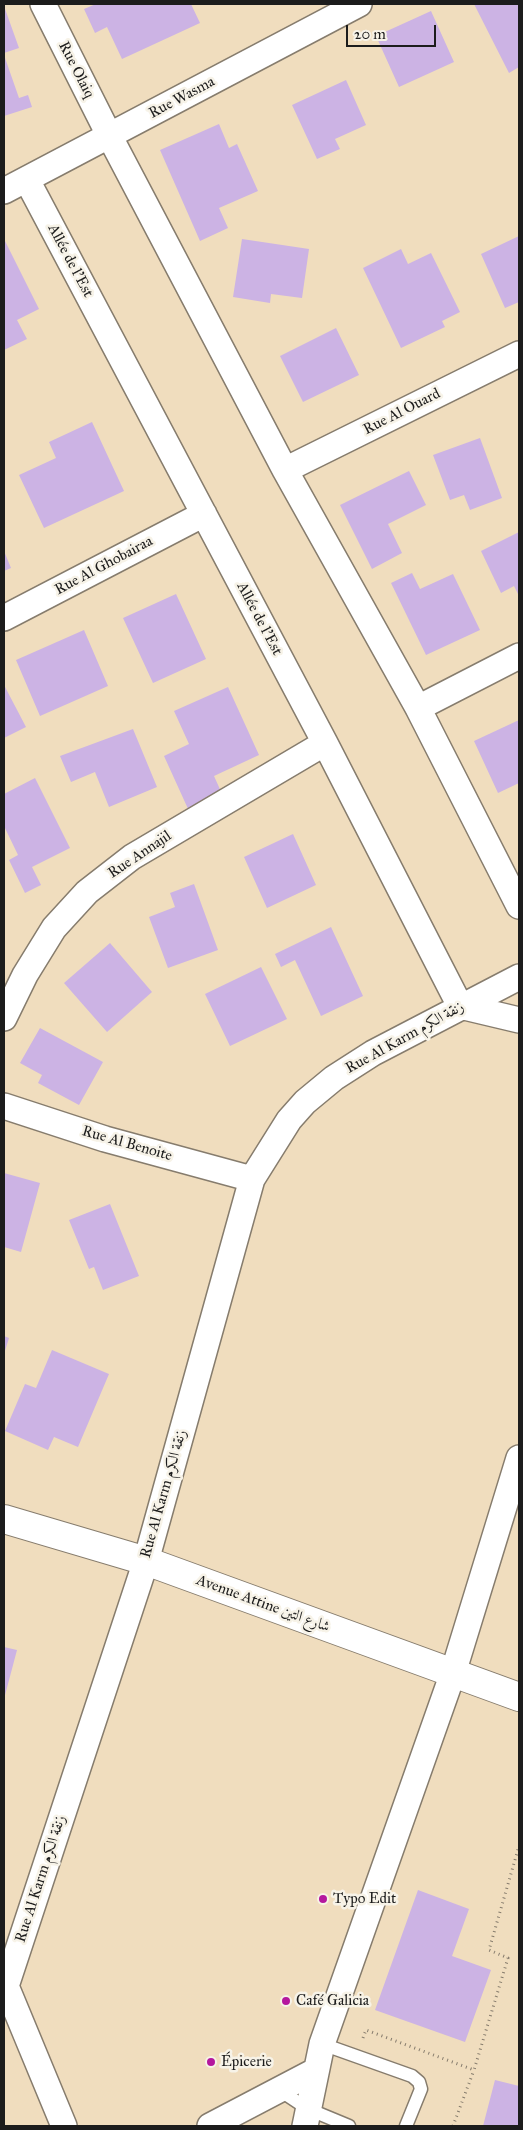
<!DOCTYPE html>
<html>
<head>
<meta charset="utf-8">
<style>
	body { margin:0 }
	#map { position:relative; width:523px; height:2130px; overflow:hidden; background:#f0ddbe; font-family:"IM FELL Great Primer",serif }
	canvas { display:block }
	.frame { position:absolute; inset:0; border:5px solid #1c1c1c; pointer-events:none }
	.scale { position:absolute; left:346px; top:25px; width:90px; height:22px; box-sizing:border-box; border:2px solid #1c1c1c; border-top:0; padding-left:6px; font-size:15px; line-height:18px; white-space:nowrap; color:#1c1c1c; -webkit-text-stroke:4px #f7f3e8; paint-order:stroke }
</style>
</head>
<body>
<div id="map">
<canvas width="523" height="2130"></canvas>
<div class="frame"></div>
<div class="scale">20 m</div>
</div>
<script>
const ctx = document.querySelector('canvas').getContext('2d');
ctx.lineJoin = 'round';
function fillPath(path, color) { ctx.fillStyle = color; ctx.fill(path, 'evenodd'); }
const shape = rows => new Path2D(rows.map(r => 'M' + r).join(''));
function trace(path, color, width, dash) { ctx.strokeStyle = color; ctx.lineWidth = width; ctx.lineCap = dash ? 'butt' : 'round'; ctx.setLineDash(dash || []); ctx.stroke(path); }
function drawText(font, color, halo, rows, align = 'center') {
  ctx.font = font + ' "IM FELL Great Primer",Amiri,serif'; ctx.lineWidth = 5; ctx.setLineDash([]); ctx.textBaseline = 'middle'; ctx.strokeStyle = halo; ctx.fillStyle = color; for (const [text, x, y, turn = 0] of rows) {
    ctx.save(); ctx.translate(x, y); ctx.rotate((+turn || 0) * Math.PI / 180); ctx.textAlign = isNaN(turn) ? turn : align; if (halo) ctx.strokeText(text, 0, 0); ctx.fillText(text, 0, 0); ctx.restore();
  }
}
fillPath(shape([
	[96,4,191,4,200,23,122,59,107,27,95,33,84,9],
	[474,4,519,4,519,67,509,73],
	[4,6,19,48,4,53],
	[431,11,454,62,399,87,376,36],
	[4,55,19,98,28,95,32,107,4,116],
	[346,80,366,125,335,139,340,149,317,159,292,105],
	[219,124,229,148,237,144,258,191,219,208,228,228,200,241,160,150],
	[519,236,519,302,505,308,481,254],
	[4,239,39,309,17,320,27,339,4,350],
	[242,239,309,249,302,298,271,294,270,303,233,297],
	[401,249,408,264,431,253,460,312,442,321,445,327,401,348,363,268],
	[336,328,359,375,303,402,280,356],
	[92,422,124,491,44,528,19,475,56,458,49,442],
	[480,438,502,498,470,510,464,495,450,500,433,455],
	[409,471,426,505,388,524,402,553,372,569,340,505],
	[519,532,519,596,514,586,501,593,481,551],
	[4,551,11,568,4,571],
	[412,573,420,589,453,574,480,630,426,655,391,583],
	[176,594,206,659,153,683,123,618],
	[84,630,108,686,40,716,16,660],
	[4,685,26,727,4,738],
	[228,687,259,755,214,776,223,796,189,811,164,756,189,744,174,711],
	[519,720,519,783,498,793,474,741],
	[133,729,157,787,109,807,95,772,71,782,60,756],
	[35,778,70,848,32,867,41,885,25,893,9,860,18,855,4,826,4,794],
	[293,834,316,885,267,908,244,857],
	[194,884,218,950,168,968,149,917,175,907,170,893],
	[331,927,363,996,321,1016,295,960,281,967,275,954],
	[110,943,152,992,107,1032,64,983],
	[261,967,287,1019,230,1046,205,994],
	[40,1028,103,1062,79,1105,38,1083,42,1075,20,1063],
	[4,1173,40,1183,21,1252,4,1247],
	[110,1204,139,1276,103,1290,94,1267,89,1269,69,1220],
	[4,1336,9,1338,4,1354],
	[52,1350,109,1374,78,1447,54,1437,48,1450,5,1431,25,1384,36,1388],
	[4,1647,17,1650,4,1699],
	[418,1890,469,1909,452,1956,491,1970,465,2042,375,2010],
	[495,2080,519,2086,519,2126,483,2126]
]), '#ccb3e4');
const lane = shape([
	[322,2044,412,2076,419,2082,421,2089,406,2126],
	[278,2089,308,2109,349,2126]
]);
const street = shape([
	[43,4,110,137,285,470,418,708,519,906],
	[27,180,325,743,460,1006,519,1020],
	[4,191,359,4],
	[285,470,519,354],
	[4,618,204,514],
	[418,708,519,656],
	[4,1018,25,975,54,928,87,892,132,857,325,743],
	[4,1106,105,1139,252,1179],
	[64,2126,6,1986,146,1561,252,1179,289,1120,305,1102,334,1078,373,1053,519,977],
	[210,2126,315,2071],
	[305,2126,322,2044,453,1673,519,1458]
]);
const secondary = shape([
	[4,1519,146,1561,519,1697]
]);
trace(lane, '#867c6d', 15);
trace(street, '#867c6d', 28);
trace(secondary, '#867c6d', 30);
trace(shape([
	[363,2038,366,2030,474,2070,508,1958,489,1950,519,1846],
	[453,2126,474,2070]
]), '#867c6d', 3, [1, 4]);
trace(lane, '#fff', 12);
trace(street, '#fff', 25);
trace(secondary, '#fff', 28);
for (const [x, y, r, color] of [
	[323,1899,5,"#b5179e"],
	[286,2001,5,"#b5179e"],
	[211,2062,5,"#b5179e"]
]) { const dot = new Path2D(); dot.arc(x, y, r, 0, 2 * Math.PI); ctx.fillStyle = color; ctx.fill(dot); trace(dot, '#f7f3e8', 2); }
drawText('15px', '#1c1c1c', '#f7f3e8', [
	["Rue Olaiq",76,70,63],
	["Rue Wasma",182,98,-28],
	["Allée de l'Est",70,261,62],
	["Rue Al Ouard",402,412,-27],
	["Rue Al Ghobairaa",104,566,-28],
	["Allée de l'Est",259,619,62],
	["Rue Annajil",140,855,-34],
	["Rue Al Karm زنقة الكرم",405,1038,-29],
	["Rue Al Benoite",127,1144,16],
	["Rue Al Karm زنقة الكرم",164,1494,-74],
	["Avenue Attine شارع التين",263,1604,20],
	["Rue Al Karm زنقة الكرم",41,1879,-72]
]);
drawText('15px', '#1c1c1c', '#f7f3e8', [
	["Typo Edit",333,1899],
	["Café Galicia",296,2001],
	["Épicerie",221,2062]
], 'left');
</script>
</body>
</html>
